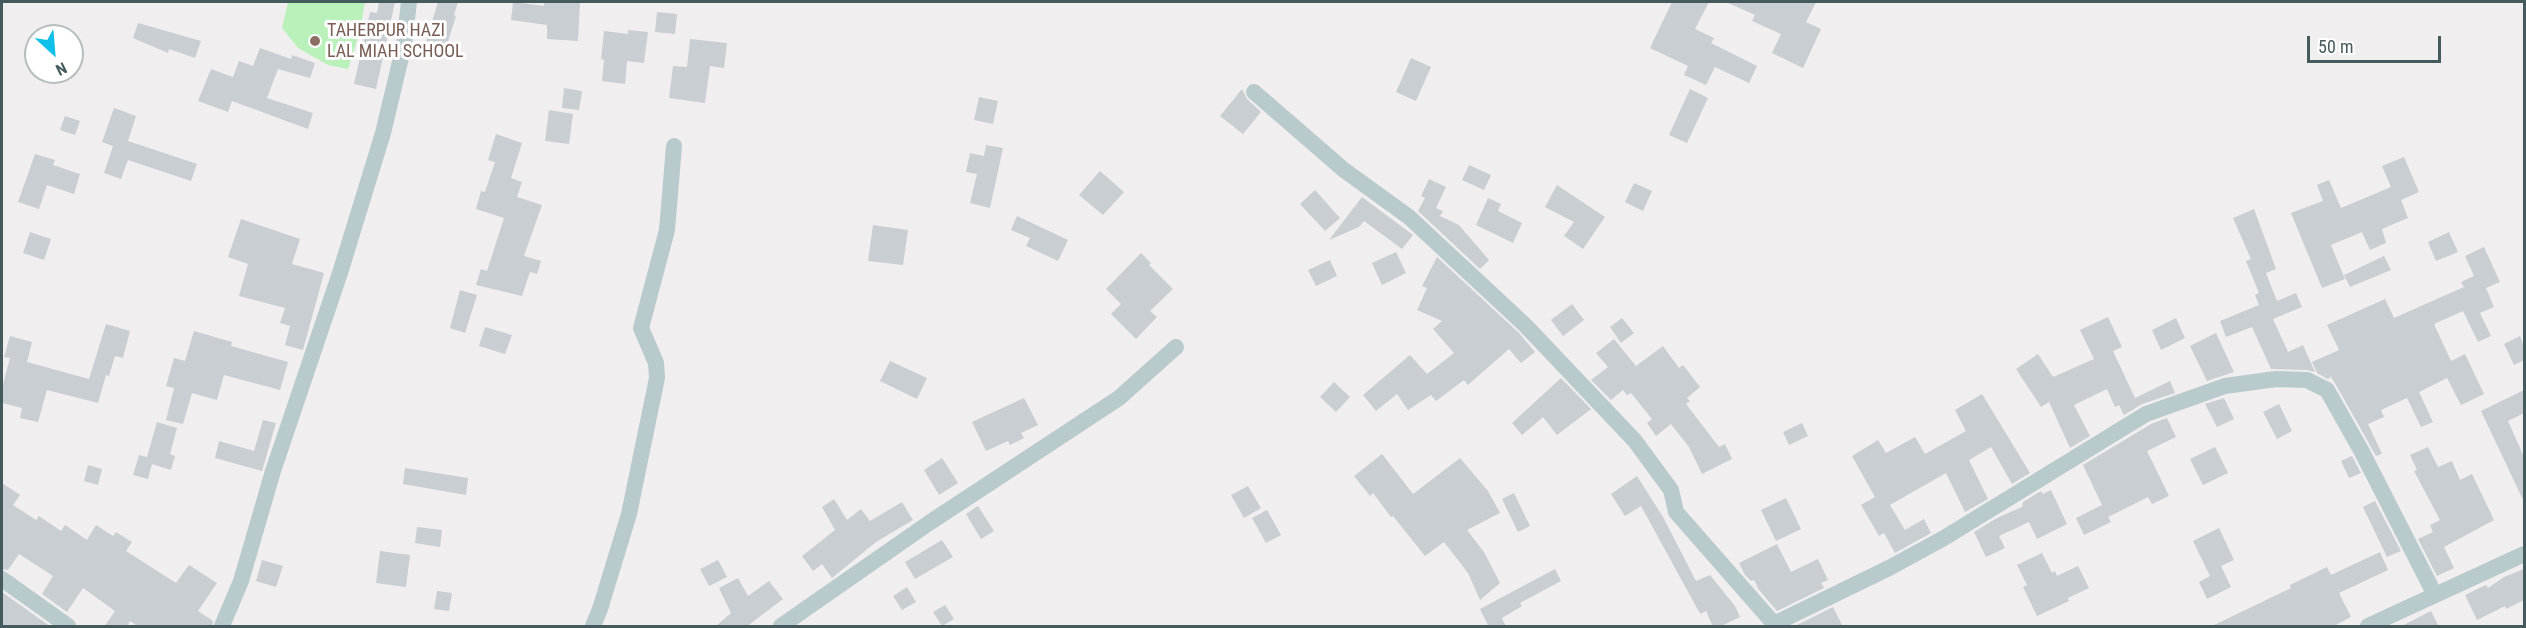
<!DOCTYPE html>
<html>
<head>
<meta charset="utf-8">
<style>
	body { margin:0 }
	#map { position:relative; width:2526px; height:628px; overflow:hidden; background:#f1eeef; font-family:"Roboto Condensed",sans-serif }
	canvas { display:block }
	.frame { position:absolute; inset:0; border:3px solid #455a5d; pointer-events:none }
	.north { position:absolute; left:24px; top:24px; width:60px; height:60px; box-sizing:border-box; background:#fff; border:2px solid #b5bdbe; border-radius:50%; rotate:154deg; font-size:16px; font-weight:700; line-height:24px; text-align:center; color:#455a5d }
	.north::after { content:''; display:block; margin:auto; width:21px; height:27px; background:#0fc0ea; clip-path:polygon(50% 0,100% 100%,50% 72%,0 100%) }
	.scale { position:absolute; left:2307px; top:36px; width:134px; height:27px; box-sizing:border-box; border:3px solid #455a5d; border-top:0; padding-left:8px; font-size:18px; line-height:21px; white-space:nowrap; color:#455a5d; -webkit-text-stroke:4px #fff; paint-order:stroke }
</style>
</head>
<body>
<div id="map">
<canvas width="2526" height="628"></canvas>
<div class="frame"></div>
<div class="north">N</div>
<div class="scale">50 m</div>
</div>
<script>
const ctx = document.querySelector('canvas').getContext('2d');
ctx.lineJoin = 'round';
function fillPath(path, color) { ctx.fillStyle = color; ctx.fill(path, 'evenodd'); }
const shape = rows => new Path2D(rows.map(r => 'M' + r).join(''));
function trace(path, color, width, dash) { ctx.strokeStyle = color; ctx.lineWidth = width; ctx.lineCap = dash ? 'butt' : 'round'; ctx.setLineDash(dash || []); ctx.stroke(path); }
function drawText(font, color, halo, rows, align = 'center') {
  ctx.font = font + ' "Roboto Condensed",sans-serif'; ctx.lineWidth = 6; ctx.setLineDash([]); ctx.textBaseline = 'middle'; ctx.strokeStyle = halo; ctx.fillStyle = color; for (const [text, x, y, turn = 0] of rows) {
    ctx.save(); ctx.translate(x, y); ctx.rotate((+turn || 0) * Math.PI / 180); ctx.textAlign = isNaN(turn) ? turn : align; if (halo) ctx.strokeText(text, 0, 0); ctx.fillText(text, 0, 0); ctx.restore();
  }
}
fillPath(shape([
	[288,2,365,2,360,31,348,69,328,65,298,48,282,28]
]), '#baf1ba');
fillPath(shape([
	[379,2,395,2,376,89,354,84,370,12,377,13],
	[438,2,458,2,454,15,456,16,445,51,425,45],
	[513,2,544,6,544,2,580,2,578,41,547,39,547,25,511,20],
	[1672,2,1709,2,1695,29,1714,38,1711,43,1757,66,1749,83,1715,67,1706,85,1684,75,1688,66,1650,48],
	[1726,2,1816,2,1806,22,1821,29,1803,68,1772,53,1781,34,1752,21,1755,15],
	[657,12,677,14,675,34,655,32],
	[138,23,201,41,195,58,169,49,168,53,133,38],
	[628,30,648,32,644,63,627,61,625,84,602,81,604,60,601,59,604,31,628,34],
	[690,39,727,43,724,68,710,66,705,103,669,98,673,66,687,67],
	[260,48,291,59,292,55,315,63,310,78,278,69,267,98,313,113,308,129,232,101,228,112,198,101,211,69,233,77,239,61,253,66],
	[1411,58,1431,67,1416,101,1396,92],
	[564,88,582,91,579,110,562,108],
	[1242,89,1247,99,1261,112,1243,134,1220,116],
	[1690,89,1708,98,1687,143,1669,135],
	[979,97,998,101,993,124,974,120],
	[114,108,136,116,128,141,197,164,191,181,128,160,121,179,104,173,113,146,102,142],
	[549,110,573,114,569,144,545,141],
	[65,116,80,121,75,135,60,130],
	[496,134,522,143,511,178,522,182,517,197,542,205,524,256,541,261,537,274,530,272,522,296,476,285,481,269,487,271,504,218,476,209,481,191,485,192,495,162,488,160],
	[986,145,1003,148,990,208,970,203,977,174,966,172,970,153,984,156],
	[35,154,55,160,53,165,80,174,74,194,47,185,39,209,18,202],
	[2404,157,2419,192,2401,200,2408,218,2382,229,2386,243,2370,250,2362,232,2331,245,2345,279,2322,288,2291,213,2323,201,2317,185,2329,180,2341,208,2391,187,2382,166],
	[1469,165,1491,175,1484,190,1462,180],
	[1100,171,1124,192,1103,215,1079,195],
	[1429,179,1446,187,1436,208,1443,211,1440,216,1459,225,1489,260,1480,269,1418,211,1425,198,1421,196],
	[1634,183,1652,191,1643,211,1625,202],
	[1557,185,1605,217,1583,249,1564,236,1574,222,1545,207],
	[1315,190,1340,218,1325,231,1300,204],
	[1362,197,1413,235,1402,249,1364,221,1359,227,1329,240],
	[1488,198,1501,204,1498,211,1522,223,1513,243,1476,225],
	[2254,209,2276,269,2266,273,2277,301,2296,293,2302,307,2273,319,2288,352,2303,345,2315,372,2307,370,2271,369,2252,327,2226,337,2220,321,2259,305,2255,295,2259,293,2246,261,2251,259,2233,218],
	[1017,216,1068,240,1058,261,1026,246,1030,238,1011,230],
	[241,219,300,239,292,264,324,273,303,350,285,345,290,326,280,323,285,308,239,296,248,264,228,257],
	[873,225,908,230,903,265,868,261],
	[30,232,51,239,44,260,23,253],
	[2449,232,2458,252,2436,261,2428,242],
	[2484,247,2500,282,2486,288,2494,307,2480,313,2491,336,2478,342,2463,311,2434,324,2451,361,2465,354,2484,394,2461,405,2447,378,2419,392,2433,422,2421,427,2407,398,2381,410,2384,417,2368,424,2382,454,2376,456,2336,385,2331,377,2328,379,2317,373,2312,362,2339,350,2327,325,2385,299,2394,318,2464,287,2461,282,2474,276,2465,256],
	[1396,252,1406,273,1382,285,1372,263],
	[1141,253,1151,263,1149,265,1173,289,1150,311,1157,317,1136,339,1111,314,1121,304,1106,289],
	[2384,256,2391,270,2350,287,2344,275],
	[1437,257,1519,333,1535,352,1521,363,1509,349,1468,385,1464,380,1436,401,1431,395,1408,410,1397,394,1376,411,1363,395,1410,355,1427,374,1454,353,1433,329,1442,321,1417,310,1427,288,1422,286],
	[1330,260,1337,276,1316,286,1308,270],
	[460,290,477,295,465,333,450,328],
	[1572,304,1584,320,1563,336,1551,320],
	[2108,317,2122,347,2113,351,2135,398,2170,381,2175,393,2142,404,2124,415,2119,405,2115,407,2107,389,2074,405,2090,436,2070,448,2049,402,2041,407,2016,369,2038,354,2053,377,2094,359,2080,330],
	[1622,318,1634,333,1621,343,1610,327],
	[2176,318,2185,338,2161,350,2152,330],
	[106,324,130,331,123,358,115,356,109,376,106,375,98,403,47,390,38,422,20,418,22,408,2,403,2,388,10,358,4,357,10,336,32,342,27,362,89,379],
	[485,327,512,335,505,354,479,346],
	[194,331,232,342,231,346,288,362,280,390,224,375,217,400,192,393,183,424,166,420,174,388,166,386,174,358,185,361],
	[2216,333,2234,372,2207,381,2190,346],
	[2520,336,2524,346,2524,360,2514,365,2504,344],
	[1614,339,1636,366,1663,346,1679,368,1683,365,1700,387,1687,398,1690,401,1686,404,1719,447,1725,444,1732,459,1702,474,1689,447,1671,424,1656,436,1647,423,1652,419,1631,393,1627,395,1623,390,1611,400,1591,380,1608,367,1596,353],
	[890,361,927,378,917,399,880,381],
	[1561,378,1591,409,1557,435,1543,417,1522,435,1512,423],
	[1334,382,1350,397,1336,412,1320,397],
	[2524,390,2524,413,2508,421,2524,457,2524,502,2481,411],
	[1982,394,2030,473,2012,484,1991,447,1969,460,1988,499,1965,512,1946,473,1890,505,1905,530,1924,519,1931,533,1895,553,1884,533,1879,536,1861,505,1875,497,1852,456,1878,440,1886,453,1915,437,1925,454,1966,431,1955,410],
	[1024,398,1038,425,1021,433,1024,438,1010,445,1008,441,986,451,972,422],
	[2224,398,2234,419,2217,427,2205,404],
	[2279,404,2292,431,2277,439,2263,412],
	[2167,418,2176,437,2147,451,2169,496,2152,504,2148,497,2108,517,2111,522,2084,535,2076,518,2102,505,2083,465,2151,424],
	[263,420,276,423,262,471,215,458,219,441,254,451],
	[157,422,177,428,170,454,175,456,171,470,152,464,148,479,133,475,139,455,147,457],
	[1802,423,1808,436,1789,445,1783,432],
	[2215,447,2228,473,2203,485,2190,459],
	[2428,447,2438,467,2452,461,2460,480,2472,474,2494,520,2444,547,2454,568,2437,576,2418,539,2433,532,2430,525,2440,520,2414,471,2417,470,2410,455],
	[1382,454,1413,494,1460,458,1488,491,1500,513,1467,530,1484,552,1500,583,1480,600,1468,573,1444,542,1425,556,1393,516,1391,517,1373,493,1370,496,1354,476],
	[2352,456,2361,473,2349,478,2341,461],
	[942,458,958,483,939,495,924,470],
	[88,465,102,469,98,485,84,481],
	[405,468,468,478,466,495,403,484],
	[1637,476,1663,517,1696,581,1710,575,1735,606,1740,617,1719,627,1713,627,1706,611,1701,614,1698,610,1641,506,1625,516,1611,494],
	[2,483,20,495,13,505,36,520,39,516,61,531,65,525,87,540,96,525,113,536,116,532,132,542,126,551,176,583,189,565,217,583,198,611,213,621,212,627,139,627,130,621,127,627,104,627,115,611,83,588,67,612,42,594,53,576,19,554,8,570,2,569],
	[1248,486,1261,508,1244,518,1231,495],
	[2051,490,2067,524,2037,539,2029,522,1999,536,2005,548,1986,557,1974,532,1997,518,2022,507,2023,502,2041,491,2043,494],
	[1514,493,1530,526,1518,532,1502,499],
	[1786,498,1801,529,1776,541,1761,510],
	[834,499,847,520,861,509,870,521,902,502,913,520,876,542,832,578,822,564,813,571,802,556,835,530,822,507],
	[2375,501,2401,551,2387,557,2363,507],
	[978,506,994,531,981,539,966,514],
	[1267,510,1281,535,1266,543,1252,518],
	[417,527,442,530,440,547,415,543],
	[2219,528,2234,560,2221,566,2231,587,2207,599,2199,582,2210,576,2193,541],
	[942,540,953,557,915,579,905,562],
	[1777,544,1791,572,1818,559,1828,580,1821,583,1824,588,1777,611,1759,590,1754,580,1751,581,1745,575,1739,563],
	[380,551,410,555,406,587,376,583],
	[2380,552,2388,570,2339,593,2351,617,2332,627,2210,627,2291,588,2290,585,2327,567,2331,575],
	[2042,553,2052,573,2055,571,2057,576,2078,566,2089,588,2068,598,2069,601,2037,616,2023,587,2027,585,2017,565],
	[262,560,283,566,276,587,256,581],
	[718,560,727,577,709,586,700,569],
	[1555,569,1561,581,1520,603,1522,606,1502,618,1506,627,1489,627,1480,609],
	[2524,569,2524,600,2506,609,2505,606,2477,620,2465,595,2486,585,2488,588,2504,577],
	[738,578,748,596,769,581,783,599,746,627,715,627,731,613,719,588],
	[907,587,916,602,902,610,893,596],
	[437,591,452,593,449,611,434,609],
	[2,592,51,627,2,627],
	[945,605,954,619,942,626,933,612],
	[1833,607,1843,627,1793,627],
	[2431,611,2439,627,2400,627]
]), '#c8ced1');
trace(shape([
	[1254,92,1344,170,1409,217,1526,326,1635,441,1671,490,1676,512,1776,626],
	[2,579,68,626],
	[1774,624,1889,568,1944,538,2146,414,2225,386,2276,379,2307,380,2327,390,2362,452,2435,595],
	[222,626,241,581,273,471,340,273,383,133,404,45,409,2],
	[593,626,600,609,629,514,657,378,656,363,641,328,667,230,674,146],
	[781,626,929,523,1119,398,1176,347],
	[2368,626,2524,554]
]), '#b9cacc', 16);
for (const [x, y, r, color] of [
	[315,41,6,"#8d6e63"]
]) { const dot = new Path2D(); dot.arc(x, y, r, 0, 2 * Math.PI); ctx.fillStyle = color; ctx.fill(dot); trace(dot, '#fff', 2); }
drawText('18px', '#785e54', '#fff', [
	["TAHERPUR HAZI",327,31],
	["LAL MIAH SCHOOL",327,52]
], 'left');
</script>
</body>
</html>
